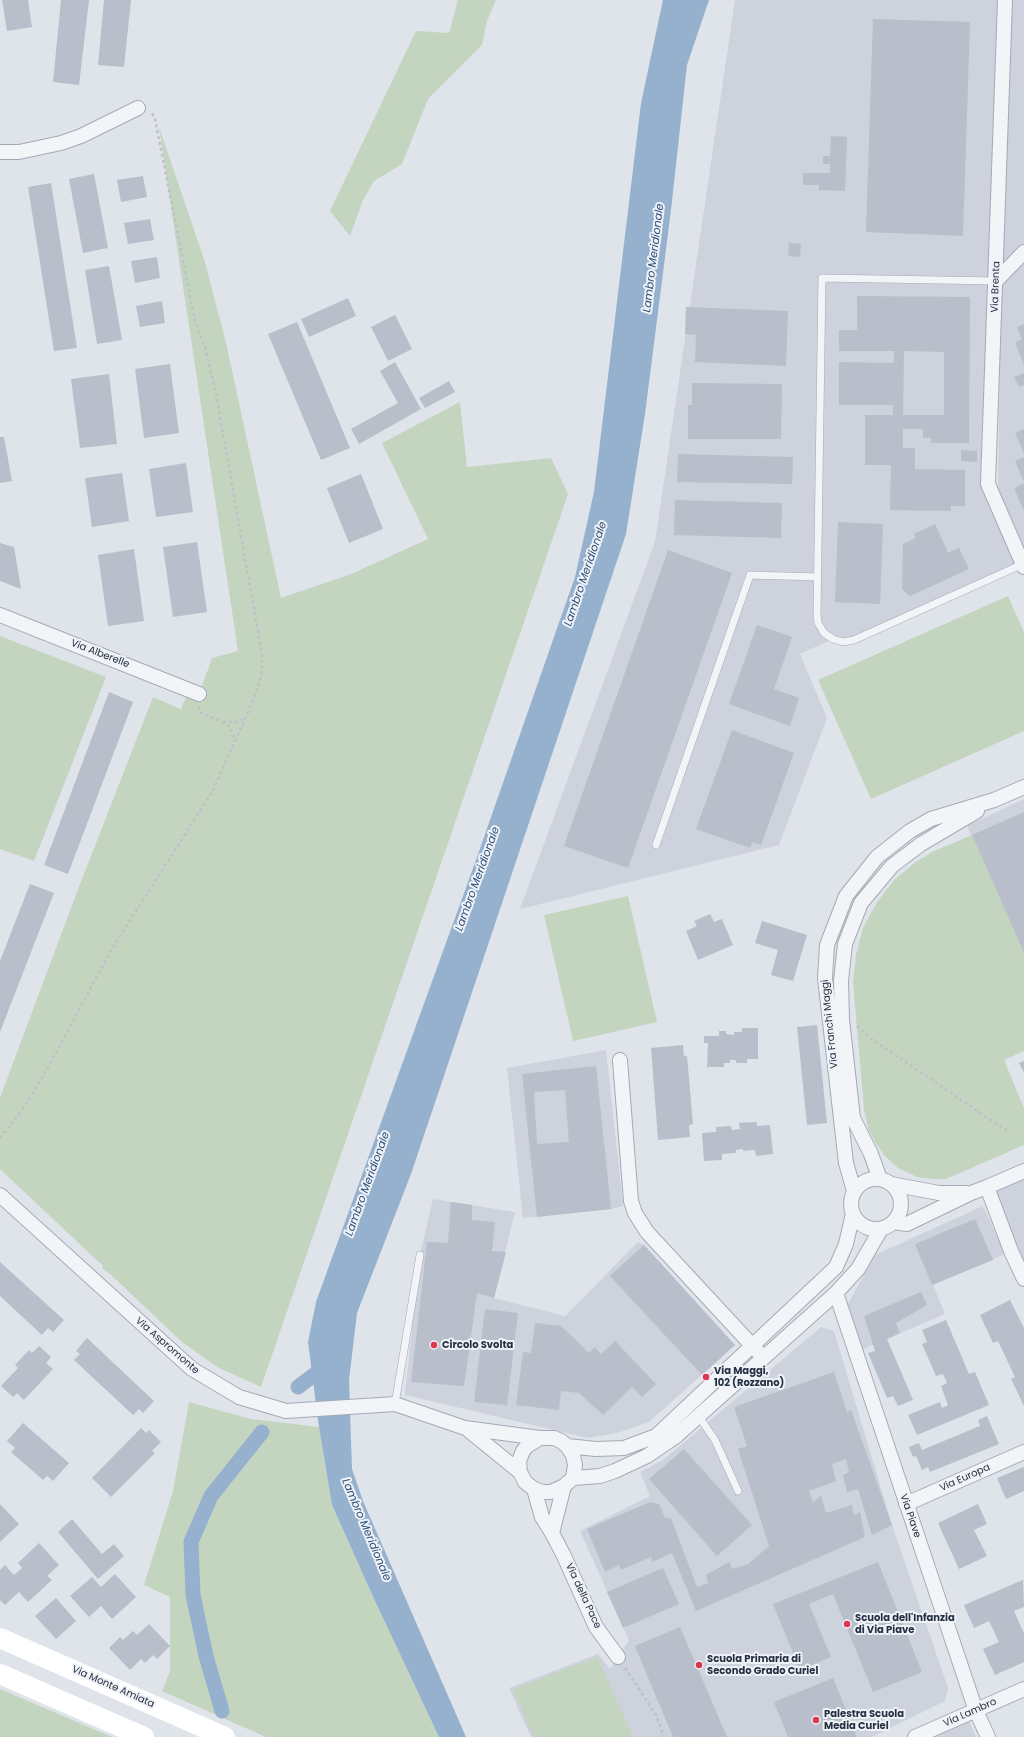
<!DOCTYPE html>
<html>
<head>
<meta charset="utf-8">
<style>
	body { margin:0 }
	canvas { display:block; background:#dfe3ea }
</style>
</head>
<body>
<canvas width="1024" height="1737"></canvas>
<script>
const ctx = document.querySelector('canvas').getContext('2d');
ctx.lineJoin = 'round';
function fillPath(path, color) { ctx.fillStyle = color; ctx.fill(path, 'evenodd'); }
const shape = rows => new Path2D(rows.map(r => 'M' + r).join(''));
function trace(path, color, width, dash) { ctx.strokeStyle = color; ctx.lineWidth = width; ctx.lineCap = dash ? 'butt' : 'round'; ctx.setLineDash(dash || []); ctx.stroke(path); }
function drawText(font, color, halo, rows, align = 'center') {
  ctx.font = font + ' Poppins,sans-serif'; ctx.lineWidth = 4; ctx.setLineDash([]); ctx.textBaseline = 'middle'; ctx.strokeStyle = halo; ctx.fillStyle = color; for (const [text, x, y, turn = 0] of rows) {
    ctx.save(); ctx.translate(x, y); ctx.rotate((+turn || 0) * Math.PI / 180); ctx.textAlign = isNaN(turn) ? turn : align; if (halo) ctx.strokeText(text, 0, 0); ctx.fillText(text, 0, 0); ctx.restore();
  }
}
fillPath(shape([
	[735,0,1024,0,1024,252,996,281,988,484,1023,564,854,640,833,639,800,654,827,718,779,845,520,909,655,542],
	[1024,262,1024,553,998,488,1001,283],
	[1024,799,1024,953,967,826],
	[606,1050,623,1206,611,1209,523,1218,507,1068],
	[1024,1171,1024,1267,987,1187],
	[433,1199,515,1212,494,1298,565,1316,638,1242,644,1245,735,1345,649,1422,620,1432,588,1438,405,1395,420,1255],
	[983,1206,1005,1254,933,1285,945,1314,859,1351,848,1304,875,1255],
	[821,1327,834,1331,892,1525,948,1688,945,1701,872,1737,531,1737,509,1688,598,1654,610,1669,629,1640,580,1531,650,1496,640,1472,663,1460],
	[969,1721,976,1737,936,1737]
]), '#cdd2dc');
fillPath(shape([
	[458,0,496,0,487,21,482,45,428,99,402,164,374,181,363,200,350,236,330,211,416,31,449,33],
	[159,127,205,262,227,347,281,598,351,574,428,539,382,443,460,402,467,467,551,458,568,494,261,1387,217,1367,182,1342,110,1274,102,1268,103,1266,0,1169,0,1098,77,892,153,697,181,709,186,697,197,700,212,658,238,651],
	[1008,596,1024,632,1024,731,871,799,818,680],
	[0,636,106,677,34,861,0,849],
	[972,835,1024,953,1024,1051,1004,1060,1024,1108,1024,1145,946,1179,932,1179,917,1177,898,1168,884,1155,875,1142,868,1128,864,1109,853,982,856,955,863,928,877,902,894,880,916,862,934,851],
	[628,896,657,1022,573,1041,544,915],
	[189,1402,251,1419,319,1427,332,1505,375,1601,439,1737,266,1737,162,1691,170,1671,170,1597,144,1585,173,1491],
	[597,1657,633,1737,534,1737,513,1689],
	[0,1689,112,1737,0,1737]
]), '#c4d5bf');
fillPath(shape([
	[663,0,709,0,687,65,671,210,645,414,626,534,411,1174,357,1313,349,1380,352,1469,363,1501,466,1737,439,1737,375,1601,332,1505,319,1427,308,1342,316,1302,476,860,575,577,594,492,641,103]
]), '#96b1ce');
trace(shape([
	[298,1387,327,1365],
	[222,1711,206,1656,193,1595,191,1542,211,1496,262,1432]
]), '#96b1ce', 15);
fillPath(shape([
	[2,0,28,0,32,27,7,31],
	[61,0,89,0,79,85,53,82],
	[104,0,131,0,124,67,98,65],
	[873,19,970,22,963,236,866,232],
	[831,136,847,137,845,191,819,190,819,185,803,185,803,173,830,173,830,164,823,164,823,156,830,156],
	[94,174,108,248,83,253,69,179],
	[143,176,147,197,121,202,117,180],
	[51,183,77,348,54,351,28,187],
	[150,219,154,240,128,244,124,223],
	[789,243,801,244,800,257,788,256],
	[157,257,160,278,135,283,131,261],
	[109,266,122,340,97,344,85,270],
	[857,296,970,297,969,443,931,443,931,438,923,438,923,429,903,429,903,448,915,448,915,469,965,470,965,506,951,506,951,511,890,510,891,465,865,465,865,415,893,415,893,405,839,405,839,362,894,363,894,351,839,351,839,330,857,330],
	[904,351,944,352,944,415,903,415],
	[348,298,356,316,309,337,301,319],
	[162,301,165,323,140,327,136,306],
	[686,307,788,311,786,366,695,362,696,335,685,334],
	[395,315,412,349,388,361,371,327],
	[297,322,350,448,321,460,268,334],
	[1024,324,1024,365,1015,343,1022,339,1017,327],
	[395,362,421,409,359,444,351,429,398,403,380,371],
	[170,364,179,433,144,438,135,369],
	[1024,373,1024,385,1019,387,1014,377],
	[109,374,117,444,80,448,71,379],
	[449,381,455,392,425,408,419,398],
	[692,383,782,384,781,439,688,439,688,405,692,405],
	[1024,429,1024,453,1015,433],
	[0,437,4,437,12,481,0,483],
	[961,450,977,451,977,462,961,461],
	[678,454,793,457,792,484,677,482],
	[1024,457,1024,482,1015,461],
	[186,463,193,512,156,517,149,469],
	[122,473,129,521,92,527,85,478],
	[361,474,383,529,349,543,327,488],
	[1024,483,1024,511,1014,488],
	[675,500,782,503,781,538,674,535],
	[838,522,883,524,880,604,835,602],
	[935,524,948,553,959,548,969,569,910,596,902,589,903,544,916,538,914,534],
	[197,542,207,612,173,617,163,547],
	[0,543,14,547,21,589,0,581],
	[134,549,144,621,108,626,98,555],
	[668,550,732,573,628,868,564,846],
	[757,625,792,637,774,689,799,698,790,726,729,704],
	[109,692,133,702,68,874,44,865],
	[732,730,794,753,761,845,753,842,750,848,696,829],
	[1024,812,1024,953,972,835],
	[30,884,54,893,0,1032,0,961],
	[710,914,714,922,722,919,733,945,698,960,686,931,697,926,694,921],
	[762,921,807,935,793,981,771,975,778,950,755,943],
	[817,1025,827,1123,807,1125,797,1027],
	[742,1028,758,1028,758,1059,747,1059,747,1063,736,1063,736,1060,730,1060,730,1063,724,1063,724,1067,707,1067,708,1043,704,1043,704,1036,719,1036,719,1031,726,1031,726,1034,734,1035,734,1032,742,1032],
	[683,1045,684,1056,687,1056,693,1124,689,1125,690,1137,658,1140,651,1048],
	[1024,1061,1024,1073,1019,1063],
	[596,1066,611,1209,537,1217,522,1074],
	[565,1090,569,1142,537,1144,534,1092],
	[757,1122,757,1126,770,1125,773,1154,756,1156,755,1150,743,1151,743,1149,736,1150,736,1153,722,1154,722,1160,704,1161,702,1133,716,1132,716,1127,731,1126,732,1130,740,1129,739,1123],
	[451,1202,472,1205,472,1220,495,1222,492,1251,506,1252,494,1298,477,1293,464,1386,411,1382,427,1242,448,1243],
	[975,1219,993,1260,932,1285,915,1244],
	[644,1245,735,1345,702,1375,610,1276],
	[0,1262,64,1320,53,1332,48,1328,42,1335,0,1296],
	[921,1292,927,1305,896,1323,900,1333,887,1339,913,1400,898,1406,893,1396,887,1398,868,1353,875,1351,864,1316],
	[1010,1300,1024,1328,1024,1406,1011,1379,1015,1377,998,1341,993,1343,980,1315],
	[485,1309,518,1313,507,1405,474,1402],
	[946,1320,969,1374,975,1372,989,1405,917,1435,908,1415,940,1402,942,1408,948,1405,941,1386,947,1383,943,1374,936,1376,922,1344,927,1342,922,1330],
	[535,1323,561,1326,589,1353,595,1347,601,1354,615,1341,656,1384,642,1397,632,1387,603,1415,579,1393,561,1391,559,1410,516,1405,523,1352,531,1353],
	[87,1338,154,1401,143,1413,139,1409,133,1415,74,1360,80,1354,76,1351],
	[39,1346,51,1357,46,1363,53,1369,24,1400,17,1393,13,1397,1,1386,18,1368,15,1365,29,1350,32,1353],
	[834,1372,847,1412,851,1410,892,1525,872,1535,858,1489,847,1492,843,1475,849,1472,846,1459,832,1464,836,1481,809,1491,813,1502,821,1496,826,1513,852,1505,854,1515,860,1512,865,1537,696,1611,672,1553,652,1562,651,1557,621,1570,619,1565,605,1572,587,1529,650,1502,659,1504,665,1518,671,1518,697,1587,708,1583,706,1575,729,1562,732,1569,748,1564,769,1546,738,1449,747,1446,734,1407],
	[987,1416,999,1444,930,1472,928,1467,922,1470,916,1456,913,1457,909,1447,919,1443,922,1450,980,1426,978,1420],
	[23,1423,69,1463,53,1481,47,1476,43,1480,11,1452,15,1448,7,1441],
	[141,1428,146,1433,149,1430,161,1442,152,1451,155,1453,111,1497,92,1478],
	[684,1449,752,1525,717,1556,649,1479],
	[1024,1467,1024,1491,1006,1499,997,1478],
	[0,1504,19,1524,0,1542],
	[978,1504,987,1524,974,1530,987,1556,959,1569,938,1523],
	[72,1519,102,1554,114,1544,124,1556,98,1579,58,1532],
	[39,1543,59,1565,47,1576,52,1580,28,1602,19,1592,5,1605,0,1600,0,1570,5,1565,14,1575,22,1568,18,1563],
	[878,1562,922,1672,873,1692,833,1594,809,1604,831,1657,800,1670,773,1604],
	[663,1568,679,1604,623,1628,607,1592],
	[115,1574,136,1597,112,1619,101,1606,89,1617,70,1596,92,1577,101,1587],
	[1023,1580,1024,1607,1014,1611,1024,1633,1024,1662,995,1675,983,1649,999,1642,989,1621,974,1628,964,1605],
	[56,1598,76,1621,56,1639,35,1616],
	[149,1624,170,1646,157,1659,153,1655,145,1663,141,1659,130,1670,109,1648,120,1637,123,1640,133,1631,137,1635],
	[680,1627,727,1737,673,1737,635,1646],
	[833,1678,857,1737,788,1737,774,1702]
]), '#b8bfca');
const lane = shape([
	[996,281,822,278,817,614,818,623,824,633,833,639,843,642,854,640,1023,564],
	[656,845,750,575,818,577],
	[395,1404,420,1255],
	[697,1414,715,1440,738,1491]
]);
const street = shape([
	[1005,0,988,484,1024,567],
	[0,152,19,152,61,143,81,136,138,108],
	[996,281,1024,252],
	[0,615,199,694],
	[620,1060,631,1201,635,1213,647,1232,759,1353],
	'851 1204a25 25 0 1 1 50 0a25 25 0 1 1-50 0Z',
	[880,1179,871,1154,853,1118,842,1020,841,981,845,944,861,903,892,866,921,844,977,811],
	[891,1184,939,1193,966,1193],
	[987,1187,1011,1251,1024,1279],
	[854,1191,846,1163,825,978,827,945,846,896,877,857,910,831,931,819,994,800,1024,787],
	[0,1195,192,1369,239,1397,286,1411,395,1404,465,1428,540,1438],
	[894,1222,907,1224,971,1193,987,1187,1024,1171],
	[836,1293,976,1711,988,1737],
	[466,1428,520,1472],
	[540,1438,554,1438,561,1441,567,1446,573,1455,575,1465,573,1478,564,1486,551,1492,543,1492,534,1489,525,1482,520,1472,519,1461,523,1451,527,1446,540,1438],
	[567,1446,596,1449,624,1448,656,1436,836,1267,846,1244,853,1213],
	[573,1478,600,1476,615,1471,647,1456,675,1437,836,1293,858,1269,881,1229],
	[534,1489,542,1517,552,1533,564,1556,596,1627,618,1657],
	[906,1504,1024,1452],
	[552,1533,564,1486],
	[915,1737,1024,1689]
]);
trace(lane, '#a4aab5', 8);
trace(street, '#a4aab5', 16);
trace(shape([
	[199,707,199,712,223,722,230,727,233,735,234,742],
	[223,722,238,722,244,718],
	[857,1026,873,1040,1010,1133],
	[0,1138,19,1114,41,1080,113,947,212,792,247,715,259,684,262,671,262,656,259,638,216,394,205,347,195,321,155,119,151,111],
	[625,1668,656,1715,664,1737]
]), '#bdc1c9', 2.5, [3, 3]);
trace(lane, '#f2f4f8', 7);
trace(street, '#f2f4f8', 14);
trace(shape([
	[0,1638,225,1737],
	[0,1674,144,1737]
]), '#fff', 20);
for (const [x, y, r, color] of [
	[434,1345,4,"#dd364f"],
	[706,1377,4,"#dd364f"],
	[847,1624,4,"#dd364f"],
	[699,1665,4,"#dd364f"],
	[816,1720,4,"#dd364f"]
]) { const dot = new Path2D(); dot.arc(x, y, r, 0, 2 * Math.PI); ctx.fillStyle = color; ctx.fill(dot); trace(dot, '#eff2f7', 1.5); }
drawText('10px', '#263043', '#eff2f7', [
	["Via Brenta",996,287,-88],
	["Via Alberelle",100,654,21],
	["Via Franchi Maggi",830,1024,-96],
	["Via Aspromonte",167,1346,41],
	["Via Europa",965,1478,-24],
	["Via Piave",910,1516,71],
	["Via della Pace",583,1596,65],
	["Via Monte Amiata",113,1687,24],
	["Via Lambro",970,1713,-24]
]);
drawText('bold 10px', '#263043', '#eff2f7', [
	["Circolo Svolta",442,1345],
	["Via Maggi,",714,1371],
	["102 (Rozzano)",714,1383],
	["Scuola dell'Infanzia",855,1618],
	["di Via Piave",855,1630],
	["Scuola Primaria di",707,1659],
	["Secondo Grado Curiel",707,1671],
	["Palestra Scuola",824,1714],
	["Media Curiel",824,1726]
], 'left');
drawText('italic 11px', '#2c4f7b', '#eff2f7', [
	["Lambro Meridionale",654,258,-83],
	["Lambro Meridionale",586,574,-71],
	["Lambro Meridionale",478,879,-70],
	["Lambro Meridionale",368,1184,-70],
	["Lambro Meridionale",366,1530,67]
]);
</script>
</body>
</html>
